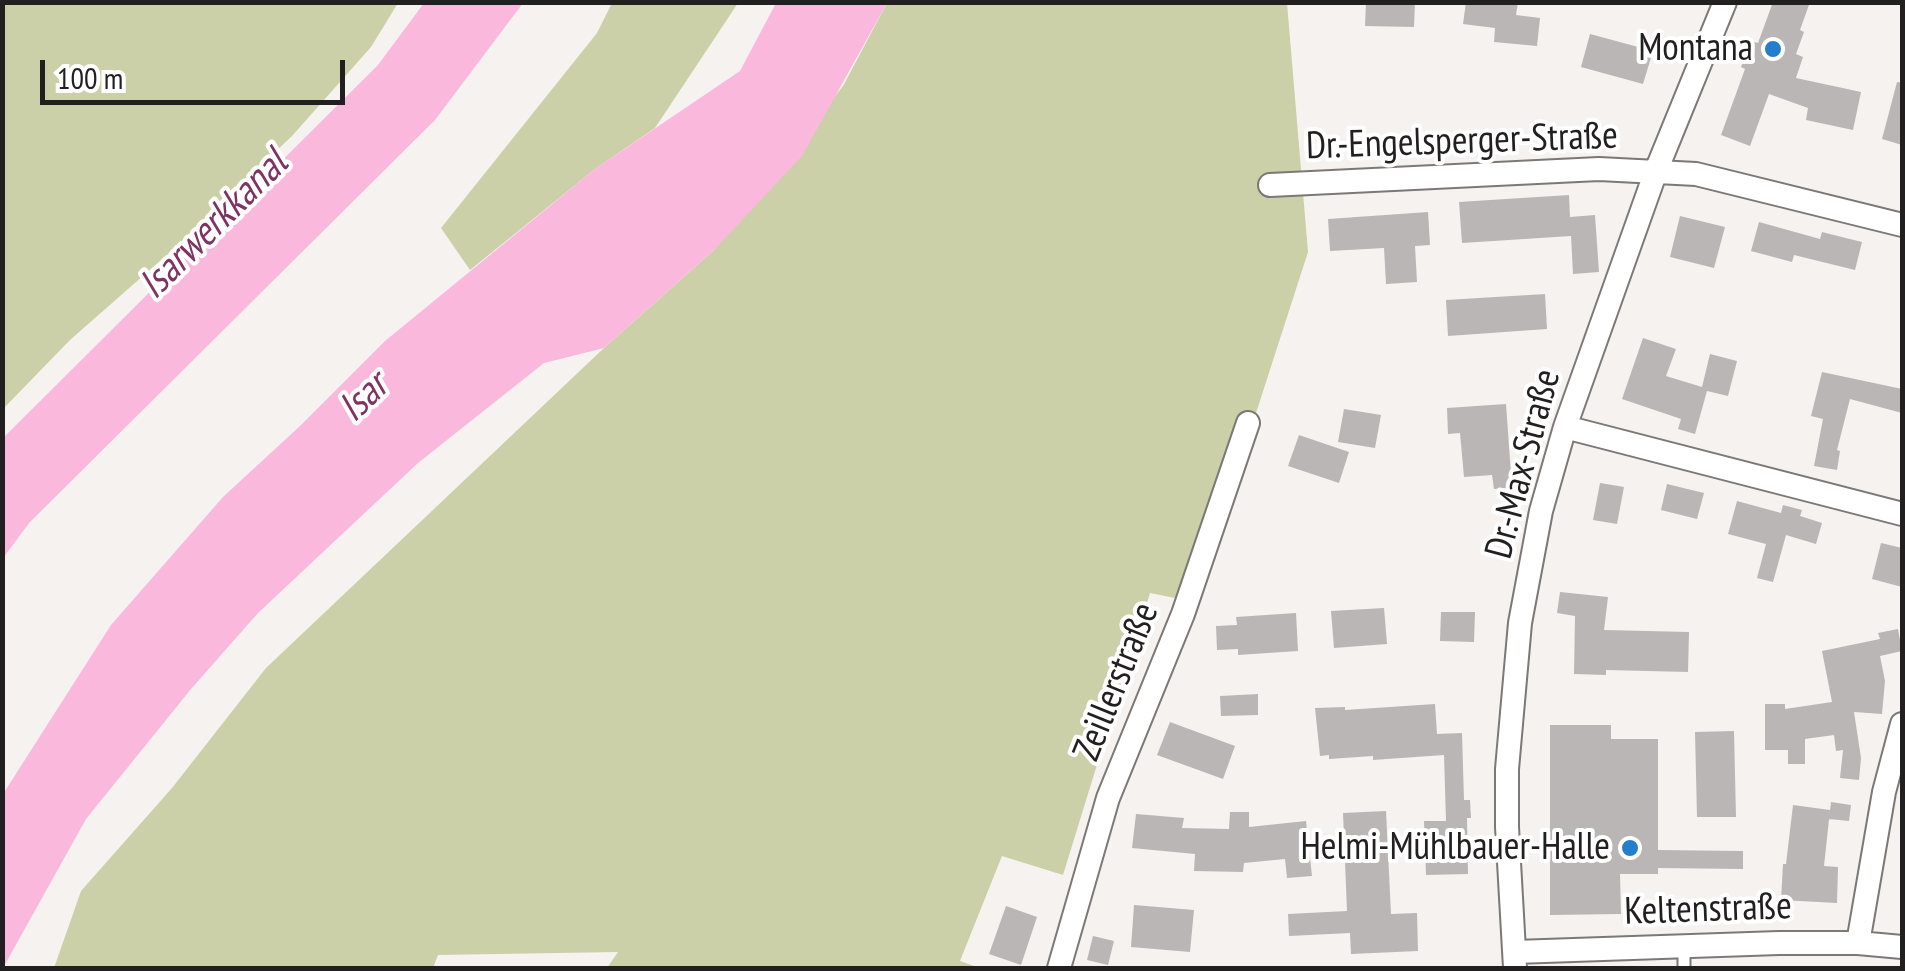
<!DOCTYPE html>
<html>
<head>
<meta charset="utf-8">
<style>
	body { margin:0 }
	#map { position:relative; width:1905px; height:971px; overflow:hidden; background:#f5f2f0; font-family:"PT Sans Narrow",sans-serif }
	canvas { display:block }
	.frame { position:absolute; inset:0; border:5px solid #211f1f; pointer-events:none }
	.scale { position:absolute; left:40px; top:60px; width:305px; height:45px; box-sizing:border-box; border:5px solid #211f1f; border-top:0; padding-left:12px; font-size:30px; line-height:35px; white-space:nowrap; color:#211f1f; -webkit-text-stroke:8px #fff; paint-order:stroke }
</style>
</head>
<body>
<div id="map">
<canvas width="1905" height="971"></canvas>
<div class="frame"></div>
<div class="scale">100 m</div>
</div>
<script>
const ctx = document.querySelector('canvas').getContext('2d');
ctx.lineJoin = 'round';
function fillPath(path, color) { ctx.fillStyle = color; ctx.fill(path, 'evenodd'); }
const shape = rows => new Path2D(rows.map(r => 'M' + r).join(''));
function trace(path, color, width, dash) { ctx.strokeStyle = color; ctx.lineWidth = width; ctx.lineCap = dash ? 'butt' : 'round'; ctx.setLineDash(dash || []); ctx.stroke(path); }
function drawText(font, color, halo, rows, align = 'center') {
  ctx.font = font + ' "PT Sans Narrow",sans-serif'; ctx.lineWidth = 8; ctx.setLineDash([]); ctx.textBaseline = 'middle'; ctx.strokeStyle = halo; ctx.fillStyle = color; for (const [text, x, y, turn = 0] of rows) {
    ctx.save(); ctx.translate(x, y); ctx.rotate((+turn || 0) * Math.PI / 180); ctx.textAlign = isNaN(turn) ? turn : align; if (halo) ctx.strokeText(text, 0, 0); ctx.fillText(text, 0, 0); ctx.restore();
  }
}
fillPath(shape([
	[3,2,398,3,371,47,292,136,169,253,70,340,3,409],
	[612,3,738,3,655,128,595,169,470,270,441,228,597,33],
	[887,3,1287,3,1308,252,1195,602,1150,593,1063,875,1002,856,960,961,980,968,607,968,618,952,438,955,433,968,54,968,81,891,172,788,266,668,604,348,714,250,843,86]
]), '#ccd0a8');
fillPath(shape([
	[424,3,523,3,435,120,30,522,3,558,3,438,378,65],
	[776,3,887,3,802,156,714,250,604,348,544,363,418,463,258,613,191,689,86,819,3,968,3,794,111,625,223,497,300,426,385,341,595,169,740,71]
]), '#fbb8dd');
fillPath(shape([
	[1366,2,1415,2,1414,27,1365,26],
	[1466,2,1518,2,1516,15,1540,18,1537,46,1494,42,1495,28,1463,24],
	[1773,2,1810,2,1800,30,1804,32,1796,54,1803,57,1796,78,1861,92,1853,130,1806,120,1808,108,1769,94,1750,146,1721,135,1745,69,1741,67,1751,41,1758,43],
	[1590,34,1653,51,1643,84,1581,67],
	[1897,82,1902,83,1902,145,1882,139],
	[1569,195,1570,217,1595,215,1599,272,1573,274,1571,236,1462,243,1459,202],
	[1428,212,1430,245,1415,246,1417,282,1386,284,1384,248,1330,251,1328,219],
	[1680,216,1725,227,1714,268,1670,257],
	[1759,222,1820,239,1822,232,1862,242,1855,270,1794,255,1792,262,1751,251],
	[1545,294,1547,329,1448,336,1446,300],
	[1643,338,1676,349,1666,376,1702,387,1710,354,1737,361,1728,396,1707,391,1695,434,1678,429,1681,419,1622,399],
	[1822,372,1902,389,1902,413,1850,399,1837,450,1840,451,1837,470,1814,466,1823,419,1811,416],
	[1506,404,1512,488,1494,489,1492,475,1464,477,1460,433,1448,434,1447,408],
	[1344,409,1381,415,1375,448,1338,442],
	[1299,435,1349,452,1339,483,1288,466],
	[1600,483,1624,487,1617,524,1593,520],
	[1667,484,1704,493,1697,519,1661,510],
	[1737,501,1781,513,1783,505,1802,510,1800,516,1822,523,1816,544,1786,535,1773,582,1757,578,1766,544,1728,534],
	[1881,543,1902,548,1902,587,1872,579],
	[1560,592,1608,597,1604,630,1689,632,1688,672,1606,670,1606,675,1574,674,1575,616,1557,613],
	[1384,608,1387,644,1334,648,1331,611],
	[1441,612,1475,612,1474,642,1440,641],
	[1296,613,1298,651,1238,655,1238,649,1217,650,1216,626,1237,625,1236,617],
	[1898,629,1902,651,1880,656,1885,681,1882,714,1854,712,1861,758,1859,780,1840,778,1843,750,1836,751,1834,735,1805,739,1805,764,1788,764,1788,750,1765,750,1765,704,1785,704,1785,709,1832,702,1822,651,1880,639,1878,633],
	[1258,694,1258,715,1221,716,1220,696],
	[1435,704,1437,734,1462,733,1464,800,1470,800,1471,818,1467,818,1468,874,1426,875,1424,821,1446,821,1444,755,1373,760,1373,756,1329,759,1329,755,1320,756,1315,708,1345,707,1345,710],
	[1170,722,1235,746,1223,779,1157,755],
	[1550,725,1611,725,1611,739,1658,739,1658,850,1743,851,1743,869,1658,868,1658,874,1620,874,1621,914,1550,915],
	[1734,731,1736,817,1697,817,1695,732],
	[1831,802,1851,805,1849,821,1829,819],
	[1793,805,1830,810,1824,866,1838,867,1837,903,1781,900,1783,864,1786,864],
	[1386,811,1391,914,1417,913,1418,951,1351,954,1350,933,1289,936,1288,914,1347,911,1343,813],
	[1230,812,1249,812,1249,827,1306,821,1312,876,1287,878,1285,859,1244,863,1243,872,1194,871,1195,854,1132,848,1136,814,1184,818,1182,828,1229,829],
	[1134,905,1194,910,1190,952,1131,947],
	[1006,906,1037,917,1021,965,989,954],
	[1093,936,1114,941,1108,965,1087,960]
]), '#bab6b6');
const lane = shape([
	[1684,968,1684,945]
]);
const street = shape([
	[1270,185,1599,169,1696,174,1902,225],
	[1565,427,1902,514],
	[1858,943,1884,792,1902,724],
	[1515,952,1779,943,1858,943,1902,947],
	[1059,968,1108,798,1183,614,1248,423],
	[1515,968,1507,827,1507,769,1520,623,1541,511,1565,427,1656,171,1725,2]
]);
trace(lane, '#7b7876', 15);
trace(street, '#7b7876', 26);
trace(lane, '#fff', 11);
trace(street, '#fff', 22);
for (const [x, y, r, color] of [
	[1773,49,10,"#237ecb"],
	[1630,848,10,"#237ecb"]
]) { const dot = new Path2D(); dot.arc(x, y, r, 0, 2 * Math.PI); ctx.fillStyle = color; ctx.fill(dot); trace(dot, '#fff', 4); }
drawText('38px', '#211f1f', '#fff', [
	["Montana",1753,49],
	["Helmi-Mühlbauer-Halle",1610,848]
], 'right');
drawText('38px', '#211f1f', '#fff', [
	["Dr.-Engelsperger-Straße",1462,142,-2],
	["Dr.-Max-Straße",1524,464,-75],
	["Zeillerstraße",1117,682,-68],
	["Keltenstraße",1708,910,-2]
]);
drawText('italic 40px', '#7f3362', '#fff', [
	["Isarwerkkanal",214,225,-45],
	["Isar",364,398,-44]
]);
</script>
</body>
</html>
